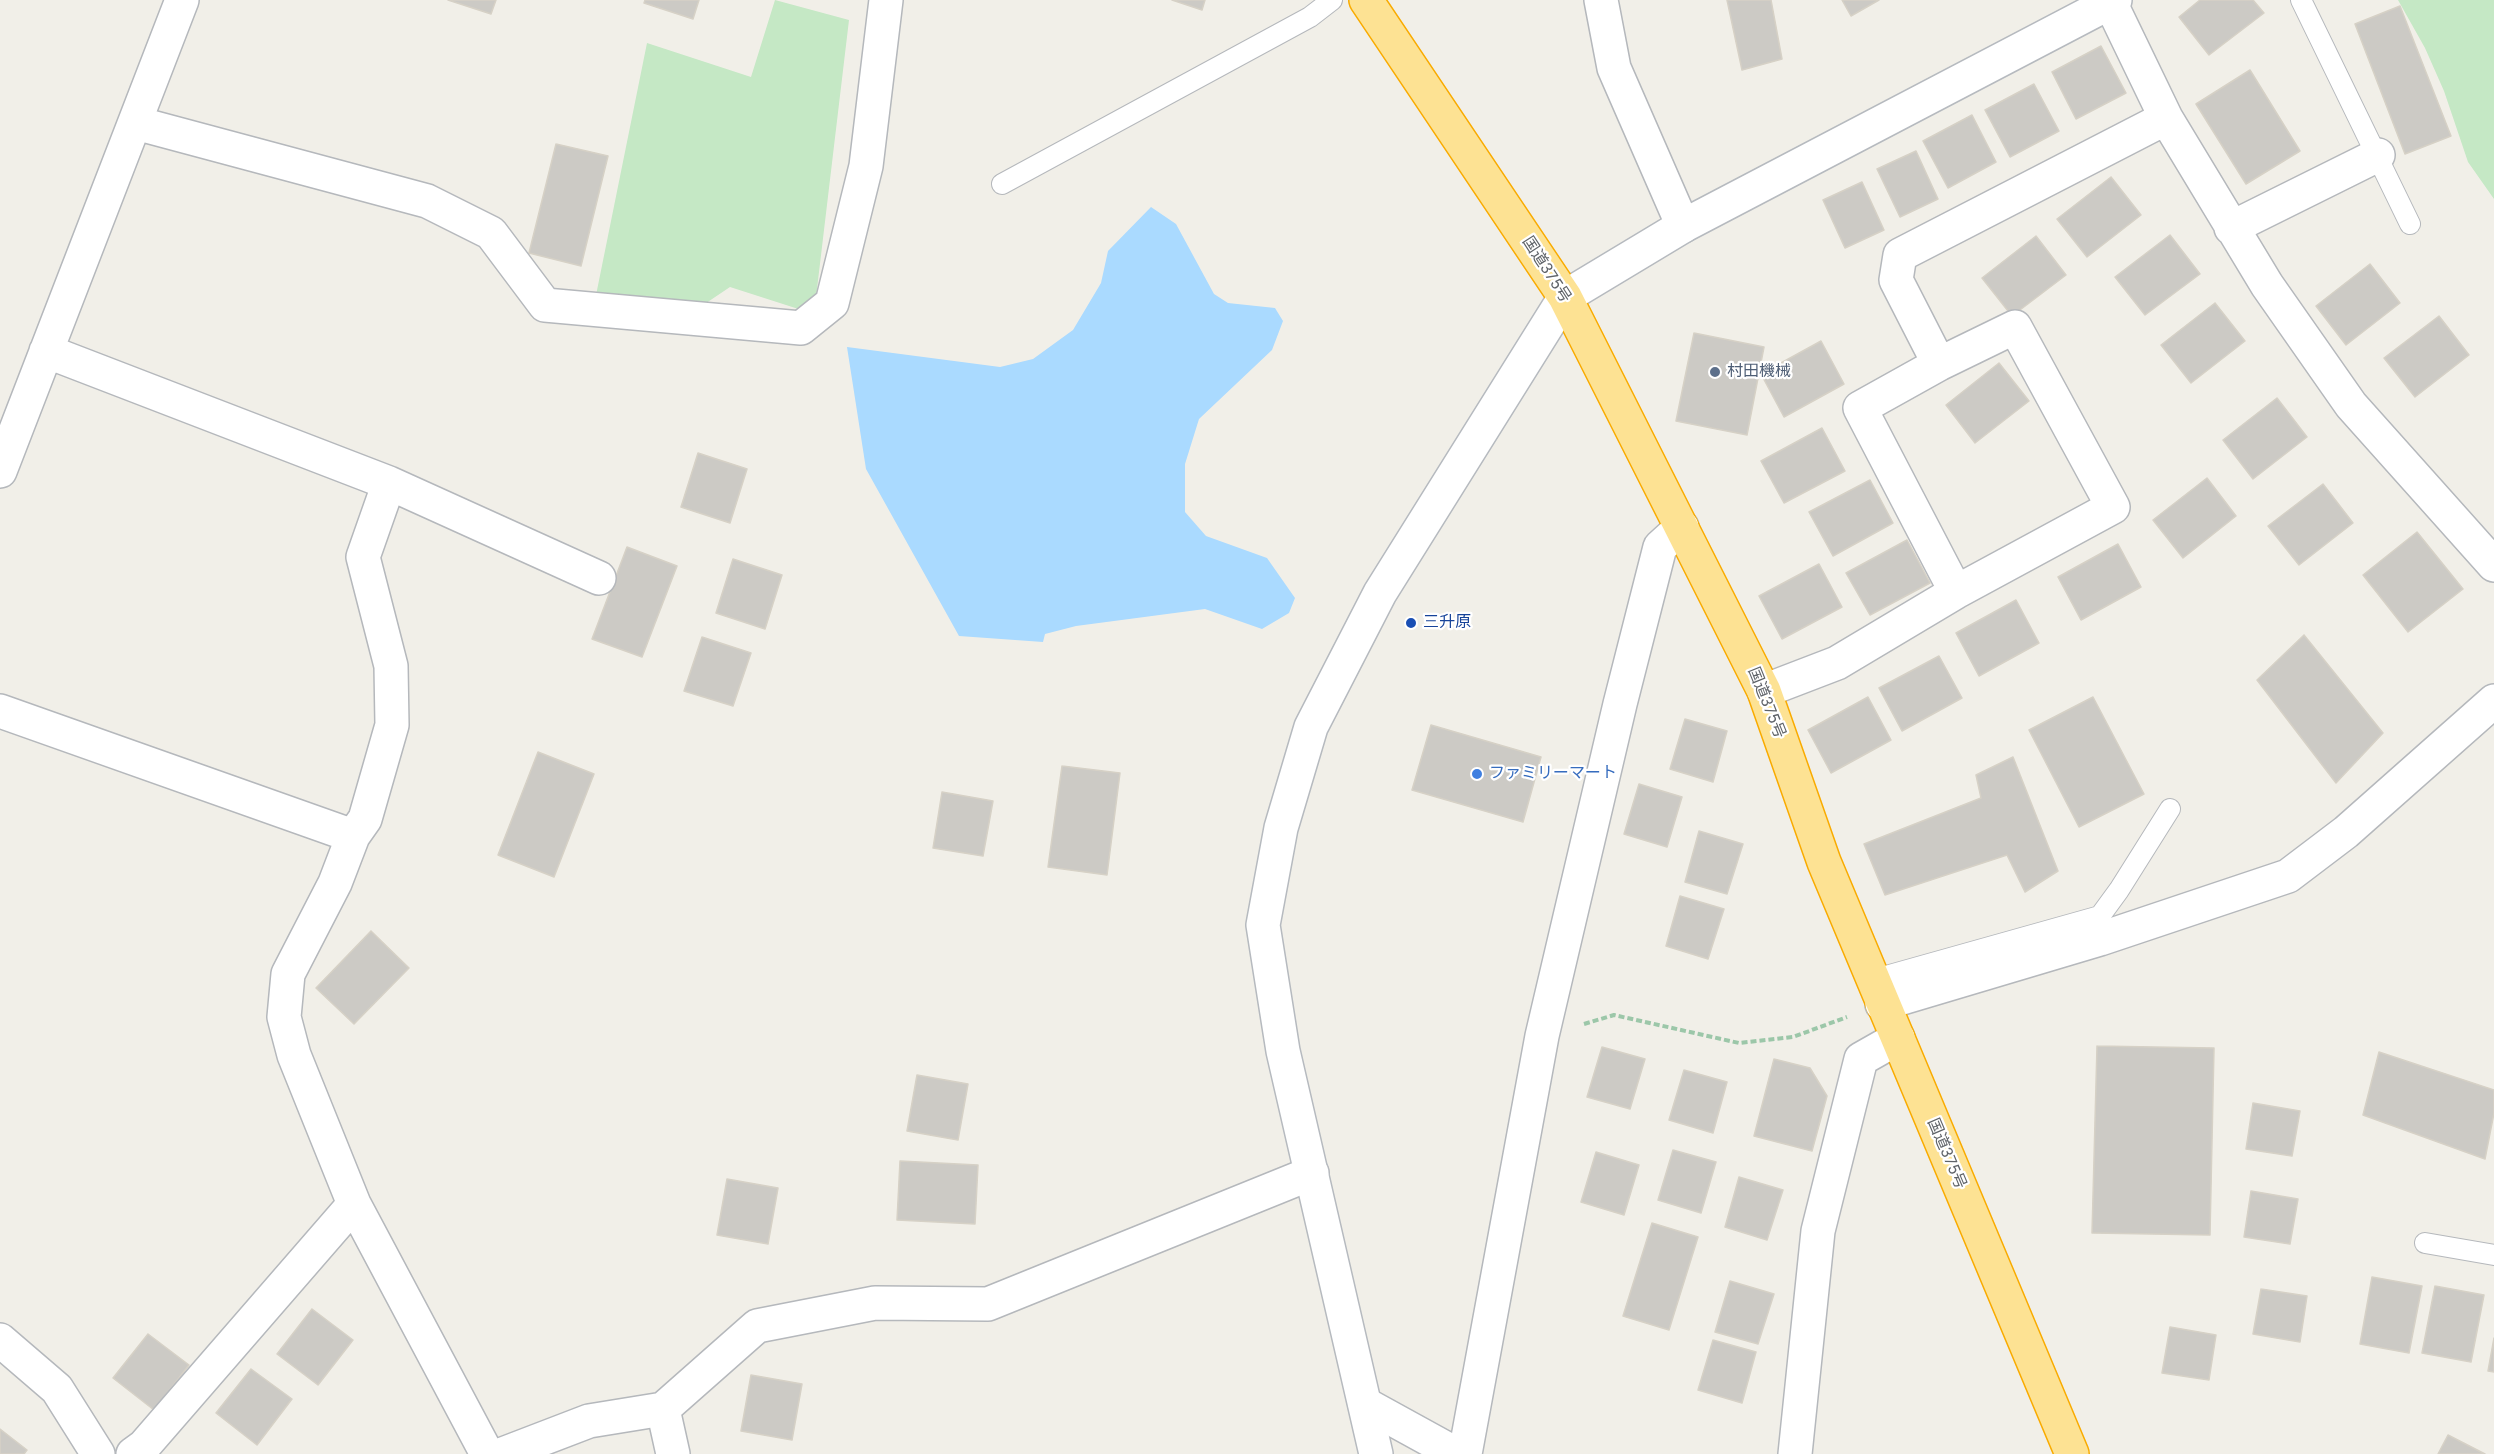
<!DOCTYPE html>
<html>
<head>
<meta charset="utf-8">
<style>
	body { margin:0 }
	canvas { display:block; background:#f1efe8 }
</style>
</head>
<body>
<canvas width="2494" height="1454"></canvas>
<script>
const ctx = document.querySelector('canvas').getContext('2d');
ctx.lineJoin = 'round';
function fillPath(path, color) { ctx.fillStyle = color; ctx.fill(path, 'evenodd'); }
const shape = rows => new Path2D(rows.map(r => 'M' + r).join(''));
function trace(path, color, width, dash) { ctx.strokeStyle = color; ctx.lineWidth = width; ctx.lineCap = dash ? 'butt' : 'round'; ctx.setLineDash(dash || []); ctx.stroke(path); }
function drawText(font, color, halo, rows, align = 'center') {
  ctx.font = font + ' Roboto,"Noto Sans JP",sans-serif'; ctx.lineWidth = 4.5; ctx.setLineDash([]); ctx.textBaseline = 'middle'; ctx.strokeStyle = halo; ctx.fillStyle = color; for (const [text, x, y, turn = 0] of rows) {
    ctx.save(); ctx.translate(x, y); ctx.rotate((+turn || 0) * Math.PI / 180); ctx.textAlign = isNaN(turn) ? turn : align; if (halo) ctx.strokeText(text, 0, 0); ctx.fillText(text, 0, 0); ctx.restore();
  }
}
fillPath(shape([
	[775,0,849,20,814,314,730,287,669,328,593,310,647,43,751,77],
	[2398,0,2494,0,2494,199,2468,162,2444,91,2425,48]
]), '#c5e8c5');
fillPath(shape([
	[1151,207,1176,224,1214,294,1228,303,1275,308,1283,321,1272,350,1199,419,1185,464,1185,512,1206,536,1267,558,1295,598,1289,613,1262,629,1205,609,1076,626,1045,634,1043,642,959,636,866,469,847,347,1000,367,1033,359,1073,330,1101,283,1108,251]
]), '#aadaff');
const building = shape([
	[448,0,496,0,491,14,448,0],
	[645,0,699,0,693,19,644,3,645,0],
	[1172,0,1205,0,1202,10,1172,0],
	[1727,0,1771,0,1782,59,1742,70,1727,0],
	[1842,0,1879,0,1851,16,1842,0],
	[2200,0,2253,0,2264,13,2209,55,2179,17,2200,0],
	[2400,6,2451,136,2405,154,2355,24,2400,6],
	[2101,46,2126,93,2076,119,2052,72,2101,46],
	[2250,70,2300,151,2246,184,2196,104,2250,70],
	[2034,84,2059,131,2010,157,1985,110,2034,84],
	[1972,115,1996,162,1948,188,1923,141,1972,115],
	[556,144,608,156,581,266,529,253,556,144],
	[1916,151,1938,199,1900,217,1877,169,1916,151],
	[2111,177,2141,215,2087,257,2057,219,2111,177],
	[1862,182,1884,230,1845,248,1823,200,1862,182],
	[2170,235,2200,274,2145,315,2115,277,2170,235],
	[2036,236,2066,275,2012,316,1982,278,2036,236],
	[2370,264,2400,303,2346,345,2316,306,2370,264],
	[2215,303,2245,341,2191,383,2161,345,2215,303],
	[2439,316,2469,355,2415,397,2384,358,2439,316],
	[1694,333,1764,347,1747,435,1676,421,1694,333],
	[1821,341,1844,384,1784,417,1761,374,1821,341],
	[1999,363,2029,401,1975,443,1946,405,1999,363],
	[2277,398,2307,437,2253,479,2223,440,2277,398],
	[1822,428,1845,471,1784,503,1761,461,1822,428],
	[698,453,747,469,730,523,681,507,698,453],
	[2207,478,2236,516,2183,558,2153,520,2207,478],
	[1870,480,1893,523,1833,556,1809,512,1870,480],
	[2323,484,2353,523,2299,565,2268,526,2323,484],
	[2417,532,2463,589,2408,632,2363,575,2417,532],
	[1907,540,1930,583,1870,615,1846,573,1907,540],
	[2118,544,2141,587,2081,620,2058,577,2118,544],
	[627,547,677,566,642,657,592,639,627,547],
	[733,559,782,575,765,629,716,613,733,559],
	[1819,564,1842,607,1782,639,1759,596,1819,564],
	[2016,600,2039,643,1979,676,1956,633,2016,600],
	[2304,635,2383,733,2336,783,2257,680,2304,635],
	[702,637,751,653,733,706,684,691,702,637],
	[1939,656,1962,698,1902,731,1879,688,1939,656],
	[1868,697,1891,740,1831,773,1808,730,1868,697],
	[2093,697,2144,794,2079,827,2029,730,2093,697],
	[1685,719,1727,731,1713,782,1670,769,1685,719],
	[1431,725,1541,757,1523,822,1412,790,1431,725],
	[538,752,594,774,554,877,498,855,538,752],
	[2013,757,2058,871,2025,892,2007,855,1885,895,1864,844,1981,798,1976,775,2013,757],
	[1062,766,1120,773,1107,875,1048,867,1062,766],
	[1639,784,1682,797,1667,847,1624,834,1639,784],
	[942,792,993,801,983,856,933,848,942,792],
	[1699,831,1743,844,1727,894,1685,882,1699,831],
	[1680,896,1724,909,1708,959,1666,946,1680,896],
	[371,931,409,968,354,1024,316,988,371,931],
	[2097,1046,2214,1048,2210,1235,2092,1233,2097,1046],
	[1602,1047,1645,1059,1630,1109,1587,1097,1602,1047],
	[2379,1052,2494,1090,2494,1113,2485,1159,2363,1115,2379,1052],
	[1774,1059,1810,1068,1827,1096,1812,1151,1754,1136,1774,1059],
	[1684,1070,1727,1082,1713,1133,1669,1120,1684,1070],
	[917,1075,968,1084,958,1140,907,1131,917,1075],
	[2253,1103,2300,1111,2292,1156,2246,1149,2253,1103],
	[1673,1150,1716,1162,1701,1213,1658,1200,1673,1150],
	[1596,1152,1639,1165,1624,1215,1581,1202,1596,1152],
	[900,1161,978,1165,975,1224,897,1220,900,1161],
	[1739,1177,1783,1190,1767,1240,1725,1227,1739,1177],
	[727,1179,778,1188,768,1244,717,1235,727,1179],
	[2251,1191,2298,1199,2290,1244,2244,1237,2251,1191],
	[1652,1223,1698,1237,1669,1330,1623,1316,1652,1223],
	[2372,1277,2422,1286,2409,1353,2360,1344,2372,1277],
	[1730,1281,1774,1294,1758,1344,1715,1332,1730,1281],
	[2435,1286,2484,1295,2471,1362,2422,1353,2435,1286],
	[2261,1289,2307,1296,2300,1342,2253,1334,2261,1289],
	[312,1309,353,1340,318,1385,277,1354,312,1309],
	[2170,1327,2216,1335,2209,1380,2162,1373,2170,1327],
	[148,1334,189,1365,154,1410,113,1378,148,1334],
	[2494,1338,2494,1372,2488,1371,2494,1338],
	[1713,1340,1756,1352,1742,1403,1698,1390,1713,1340],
	[251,1369,292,1399,257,1445,216,1413,251,1369],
	[751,1375,802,1384,792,1440,741,1431,751,1375],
	[0,1429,27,1450,24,1454,0,1454,0,1429],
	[2448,1435,2485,1454,2438,1454,2448,1435]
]);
fillPath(building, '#cccac5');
trace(building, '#d6d1c6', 1.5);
const lane = shape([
	[2301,0,2410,224],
	[1002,184,1310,17,1332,0],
	[1872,980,2100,916,2119,890,2170,809],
	[2425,1243,2494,1255]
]);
const street = shape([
	[1601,0,1614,68,1683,226],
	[2109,0,2166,118,2267,285,2351,405,2494,565],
	[136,123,427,201,491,233,545,305,801,328,832,303,866,166,886,0],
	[2231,228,2378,155],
	[46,351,389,483,599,578],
	[1939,364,1896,280,1900,255,2166,118],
	[0,471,182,0],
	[1764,691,1837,663,1956,592,2113,507,2015,327,1939,364,1860,408,1956,592],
	[0,711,353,836,335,883,288,974,284,1017,294,1055,354,1204,487,1454],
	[353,836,365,819,392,725,391,666,363,557,389,483],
	[1882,1004,2100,939,2288,876,2346,832,2494,701],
	[0,1340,57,1389,98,1454],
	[1365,1404,1456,1454],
	[663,1409,673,1454],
	[133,1454,144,1446,354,1204],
	[503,1454,589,1421,663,1409,757,1326,875,1303,988,1304,1312,1173],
	[1465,1454,1542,1036,1620,704,1660,547,1682,527],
	[1795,1454,1818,1231,1861,1059,1898,1038]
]);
const secondary = shape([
	[1376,1454,1283,1051,1263,925,1281,828,1311,727,1380,593,1565,297,1683,226,2115,0]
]);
const highway = shape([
	[1366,0,1565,297,1764,691,1824,862,2072,1454]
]);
trace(lane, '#b5b8bc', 22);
trace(street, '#b5b8bc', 36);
trace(secondary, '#b6babf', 36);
trace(highway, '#f9ab00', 36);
trace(shape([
	[1584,1024,1614,1015,1739,1043,1793,1037,1847,1017]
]), '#9cc7a9', 4, [6, 3]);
trace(lane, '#fff', 20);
trace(street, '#fff', 33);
trace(secondary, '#fff', 33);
trace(highway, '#fde293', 33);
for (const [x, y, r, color] of [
	[1715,372,6,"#5c6f8a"],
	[1411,623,6,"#1a4fb4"],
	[1477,774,6,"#3f7fe0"]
]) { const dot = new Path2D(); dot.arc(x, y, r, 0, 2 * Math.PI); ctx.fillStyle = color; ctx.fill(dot); trace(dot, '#fff', 2); }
drawText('16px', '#5f6368', '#fff', [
	["国道375号",1546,270,57],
	["国道375号",1766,703,68],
	["国道375号",1946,1154,67]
]);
drawText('16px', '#4e5e75', '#fff', [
	["村田機械",1727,372]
], 'left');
drawText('16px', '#164399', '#fff', [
	["三升原",1423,623]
], 'left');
drawText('16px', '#366cbe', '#fff', [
	["ファミリーマート",1489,774]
], 'left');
</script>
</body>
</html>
